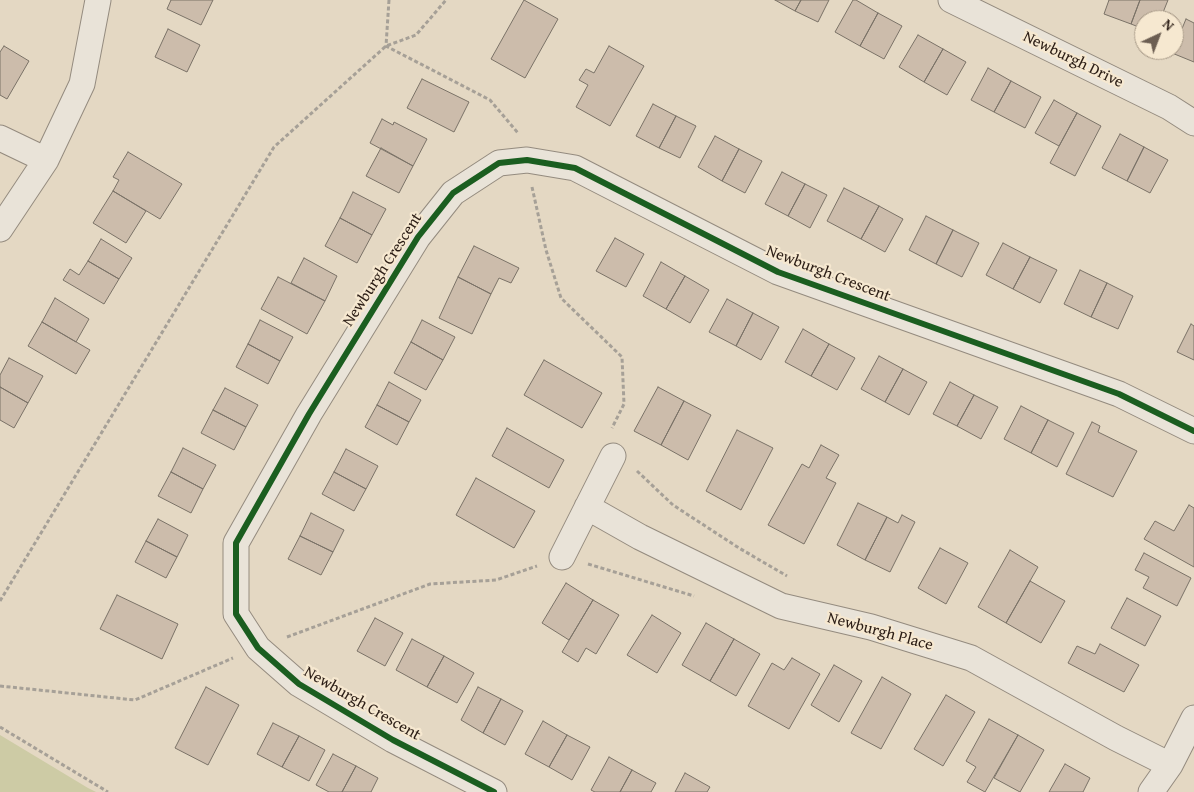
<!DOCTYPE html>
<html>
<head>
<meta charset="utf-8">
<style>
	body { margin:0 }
	#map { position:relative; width:1194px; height:792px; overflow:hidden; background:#e4d8c3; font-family:"Gentium Book Plus",serif }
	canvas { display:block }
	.north { position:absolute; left:1134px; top:10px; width:50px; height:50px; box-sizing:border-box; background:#f6e8d0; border:1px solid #a59785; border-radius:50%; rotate:43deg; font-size:14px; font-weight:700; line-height:20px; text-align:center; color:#2b1d15 }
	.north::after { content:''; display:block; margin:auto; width:18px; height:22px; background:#6c5e52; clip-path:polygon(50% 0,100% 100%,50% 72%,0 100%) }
</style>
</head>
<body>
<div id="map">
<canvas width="1194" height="792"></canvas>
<div class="north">N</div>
</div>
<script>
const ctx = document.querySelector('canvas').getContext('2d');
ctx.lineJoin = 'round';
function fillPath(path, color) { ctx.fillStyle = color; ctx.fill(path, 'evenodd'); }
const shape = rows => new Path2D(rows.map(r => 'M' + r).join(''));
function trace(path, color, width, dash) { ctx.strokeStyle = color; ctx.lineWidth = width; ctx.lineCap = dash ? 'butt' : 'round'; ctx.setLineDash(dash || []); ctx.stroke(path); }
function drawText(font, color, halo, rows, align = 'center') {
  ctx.font = font + ' "Gentium Book Plus",serif'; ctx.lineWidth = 4.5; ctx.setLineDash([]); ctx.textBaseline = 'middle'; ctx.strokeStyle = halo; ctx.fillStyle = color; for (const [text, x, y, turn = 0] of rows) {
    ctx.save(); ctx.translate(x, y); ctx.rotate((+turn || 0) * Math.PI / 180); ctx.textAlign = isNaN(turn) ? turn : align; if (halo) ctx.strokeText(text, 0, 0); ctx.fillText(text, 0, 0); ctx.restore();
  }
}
fillPath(shape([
	[0,735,88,788,96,792,0,792]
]), '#cdcba5');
const building = shape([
	[171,0,213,0,201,25,167,9,171,0],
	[524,0,558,19,525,78,491,59,524,0],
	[775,0,801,0,795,11,775,0],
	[801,0,829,0,818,22,795,11,801,0],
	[853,0,856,0,878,13,860,46,835,32,853,0],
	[1109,0,1140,0,1131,24,1104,14,1109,0],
	[1140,0,1168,0,1160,20,1144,20,1144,29,1131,24,1140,0],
	[878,13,902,26,884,59,860,46,878,13],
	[1186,19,1194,23,1194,62,1172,53,1186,19],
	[168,29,200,45,187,72,155,57,168,29],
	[918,35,943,49,924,82,899,67,918,35],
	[4,46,29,61,7,99,0,95,0,52,4,46],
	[609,46,644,66,610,126,576,107,588,85,579,80,586,69,594,73,609,46],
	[943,49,966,62,947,95,924,82,943,49],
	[988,68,1011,81,994,112,971,100,988,68],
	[422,79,469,102,454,132,407,108,422,79],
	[1011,81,1041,97,1025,128,994,112,1011,81],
	[1054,100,1077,113,1059,146,1035,133,1054,100],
	[653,104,676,116,659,148,636,136,653,104],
	[1077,113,1101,126,1075,176,1050,163,1077,113],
	[676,116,696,126,680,158,659,148,676,116],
	[382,119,393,125,394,122,427,139,413,166,370,143,382,119],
	[1120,134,1144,147,1127,181,1102,168,1120,134],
	[715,136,739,149,722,181,698,167,715,136],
	[1144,147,1168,160,1150,193,1127,181,1144,147],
	[381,148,413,166,399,193,366,176,381,148],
	[739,149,762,161,745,193,722,181,739,149],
	[128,152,182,184,160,219,113,191,119,180,113,177,128,152],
	[782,172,805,184,788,216,765,204,782,172],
	[805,184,827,195,810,228,788,216,805,184],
	[844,188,879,206,861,239,827,221,844,188],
	[113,191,146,211,126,243,93,223,113,191],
	[353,192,386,209,372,235,340,218,353,192],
	[879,206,903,219,885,252,861,239,879,206],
	[926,216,953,230,936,264,909,250,926,216],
	[340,218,372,235,357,263,325,246,340,218],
	[953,230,979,243,962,277,936,264,953,230],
	[615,238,644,254,626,287,596,271,615,238],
	[101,239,132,258,119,279,88,261,101,239],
	[1003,243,1030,257,1013,289,986,275,1003,243],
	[474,246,519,268,511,283,499,278,491,294,458,277,474,246],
	[1030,257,1057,270,1040,303,1013,289,1030,257],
	[304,258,337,276,325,301,291,283,304,258],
	[88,261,119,279,104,304,63,280,70,269,79,275,88,261],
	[661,262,685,276,666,309,643,296,661,262],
	[1080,270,1107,283,1091,317,1064,304,1080,270],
	[685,276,709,290,690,323,666,309,685,276],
	[278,277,325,301,307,334,261,309,278,277],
	[458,277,491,294,472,334,439,318,458,277],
	[1107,283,1133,296,1118,329,1091,317,1107,283],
	[55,298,89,319,76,342,42,322,55,298],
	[727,299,753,313,736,346,709,332,727,299],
	[753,313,779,327,761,360,736,346,753,313],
	[260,320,293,337,280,361,248,344,260,320],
	[422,320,455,337,443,360,411,342,422,320],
	[42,322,90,350,76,374,28,346,42,322],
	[1191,324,1194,326,1194,360,1177,352,1191,324],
	[803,329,829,344,811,376,785,362,803,329],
	[411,342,443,360,426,390,394,373,411,342],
	[248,344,280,361,268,384,236,367,248,344],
	[829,344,855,358,837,390,811,376,829,344],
	[879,356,903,369,885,402,861,389,879,356],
	[9,358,43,376,28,403,0,387,0,375,9,358],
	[544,360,602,393,582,428,524,395,544,360],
	[903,369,927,382,909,415,885,402,903,369],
	[389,382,421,400,409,422,377,405,389,382],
	[950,382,974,395,957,426,933,414,950,382],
	[0,387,28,403,14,428,0,420,0,387],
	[658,387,684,401,661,445,634,431,658,387],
	[225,388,258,405,246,427,213,410,225,388],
	[974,395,998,407,981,439,957,426,974,395],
	[684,401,711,415,688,460,661,445,684,401],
	[377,405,409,422,397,445,365,427,377,405],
	[1021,406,1048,420,1031,453,1004,439,1021,406],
	[213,410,246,427,234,450,201,433,213,410],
	[1048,420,1074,433,1057,467,1031,453,1048,420],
	[1092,422,1100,426,1098,432,1137,451,1113,497,1066,474,1092,422],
	[507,428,564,460,549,488,492,456,507,428],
	[737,430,773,448,741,510,706,491,737,430],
	[821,445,839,455,826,478,836,483,804,544,768,525,802,464,809,468,821,445],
	[183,448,216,465,203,489,171,472,183,448],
	[346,449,378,466,366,489,334,472,346,449],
	[171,472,203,489,191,513,158,496,171,472],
	[334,472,366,489,354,511,322,494,334,472],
	[476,478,535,511,514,548,456,515,476,478],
	[858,503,887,517,865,560,837,545,858,503],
	[1189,505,1194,508,1194,567,1144,539,1155,521,1174,531,1189,505],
	[311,513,344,530,333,552,300,536,311,513],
	[902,515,915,522,890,572,865,560,887,517,898,523,902,515],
	[158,519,188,535,177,557,146,541,158,519],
	[300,536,333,552,321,575,288,559,300,536],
	[146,541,177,557,166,578,135,562,146,541],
	[940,548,968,563,946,604,918,588,940,548],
	[1010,550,1038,567,1006,623,978,607,1010,550],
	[1144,553,1191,578,1177,606,1143,588,1149,577,1135,570,1144,553],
	[1030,581,1065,601,1041,643,1006,623,1030,581],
	[566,583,593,600,569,640,542,623,566,583],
	[117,595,178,624,162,659,100,629,117,595],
	[1127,598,1161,616,1145,646,1111,628,1127,598],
	[593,600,619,615,596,654,586,648,578,662,562,652,593,600],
	[652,615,681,633,657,673,627,655,652,615],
	[375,618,403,633,385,666,357,651,375,618],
	[706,623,734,639,710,681,682,665,706,623],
	[412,639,444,656,427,687,396,670,412,639],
	[734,639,760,654,736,696,710,681,734,639],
	[1100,644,1139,665,1124,692,1068,663,1077,646,1095,654,1100,644],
	[444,656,474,673,457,703,427,687,444,656],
	[792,658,820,674,789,729,748,706,772,663,784,670,792,658],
	[834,665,862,681,839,722,811,705,834,665],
	[882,677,911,694,881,749,851,733,882,677],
	[206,687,239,705,208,765,175,748,206,687],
	[478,687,501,699,483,733,461,720,478,687],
	[946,695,975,712,943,766,914,749,946,695],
	[501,699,523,711,505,745,483,733,501,699],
	[989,719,1018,735,985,792,967,782,976,767,966,761,989,719],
	[543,721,567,735,549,767,525,754,543,721],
	[273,723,299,736,282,767,257,754,273,723],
	[567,735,590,747,572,780,549,767,567,735],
	[1018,735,1044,750,1020,792,994,778,1018,735],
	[299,736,325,750,309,781,282,767,299,736],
	[333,754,356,766,342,792,329,792,316,785,333,754],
	[609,757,632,770,620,792,595,792,591,790,609,757],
	[1065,764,1090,778,1083,792,1049,792,1065,764],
	[356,766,378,778,371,792,342,792,356,766],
	[632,770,656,783,651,792,620,792,632,770],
	[685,773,710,787,707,792,675,792,685,773]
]);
fillPath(building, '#ccbcab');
trace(building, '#7a7267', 1);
const street = shape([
	[951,0,1169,107,1194,123],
	[0,138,46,160],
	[0,229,46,160,82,84,98,0],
	[587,507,640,537,781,606,871,627,971,658,1116,738,1170,765],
	[562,557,613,456],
	[494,792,393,740,299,684,258,648,236,614,236,543,309,414,418,237,453,193,499,163,527,160,575,168,778,272,1119,394,1194,431],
	[1151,792,1170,765,1194,718]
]);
trace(street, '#948b7f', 27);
trace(shape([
	[389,0,386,46,490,100,518,133],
	[532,187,546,250,561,298,622,357,624,404,612,428],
	[637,471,673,505,739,548,787,576],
	[588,564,694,596],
	[0,601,274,147,386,46,416,35,446,0],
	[287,637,430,584,496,580,537,566],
	[0,686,135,700,233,658],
	[0,727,108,792]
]), '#a6a097', 3, [4, 2.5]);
trace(street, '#e9e3d8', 25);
trace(shape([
	[494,792,393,740,299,684,258,648,236,614,236,543,309,414,418,237,453,193,499,163,527,160,575,168,778,272,1119,394,1194,431]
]), '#1b5e20', 6);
drawText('16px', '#2b1d15', '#f6e8d0', [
	["Newburgh Drive",1073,60,26],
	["Newburgh Crescent",383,270,-57],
	["Newburgh Crescent",828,274,21],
	["Newburgh Place",880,632,15],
	["Newburgh Crescent",362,704,30]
]);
</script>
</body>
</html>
